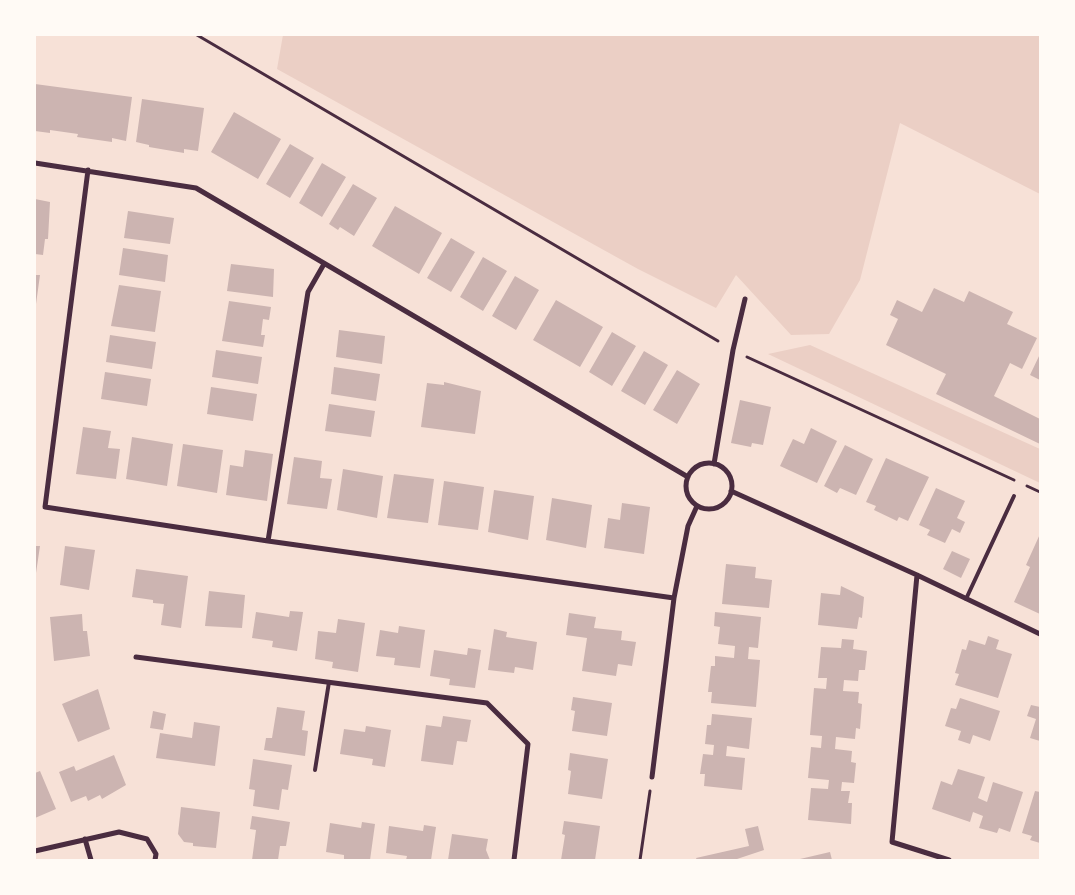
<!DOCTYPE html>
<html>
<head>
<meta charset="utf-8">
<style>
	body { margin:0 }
	#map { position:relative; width:1075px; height:895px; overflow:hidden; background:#f7e1d7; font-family:"Times New Roman",serif }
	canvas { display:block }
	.frame { position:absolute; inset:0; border:36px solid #fffaf5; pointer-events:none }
</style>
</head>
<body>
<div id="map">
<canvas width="1075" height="895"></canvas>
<div class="frame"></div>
</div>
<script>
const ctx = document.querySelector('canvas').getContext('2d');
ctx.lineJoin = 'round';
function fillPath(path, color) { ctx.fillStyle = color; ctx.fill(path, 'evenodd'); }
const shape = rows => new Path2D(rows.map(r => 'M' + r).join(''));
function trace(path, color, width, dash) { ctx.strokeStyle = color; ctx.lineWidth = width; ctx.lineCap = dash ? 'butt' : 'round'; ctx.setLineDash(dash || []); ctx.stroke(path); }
fillPath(shape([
	[283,35,1040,35,1040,194,900,123,860,280,829,334,791,335,736,275,716,308,638,269,277,69],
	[810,345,1040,449,1040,483,768,354]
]), '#ebcfc5');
fillPath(shape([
	[35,84,132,97,126,141,112,138,112,142,77,137,78,134,50,130,50,133,35,131],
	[142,99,204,108,198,151,184,149,184,153,149,147,149,145,136,142],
	[234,112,281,139,258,179,211,152],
	[290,144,314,158,290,198,266,184],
	[322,163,346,177,322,217,299,203],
	[353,184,377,198,354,236,340,227,338,230,329,224],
	[35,199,50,202,48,239,45,239,43,255,35,254],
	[395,206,442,233,419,274,372,246],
	[128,211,174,218,170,244,124,238],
	[451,238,475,252,451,292,427,278],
	[123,248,168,255,165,282,119,275],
	[483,257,507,271,483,311,460,297],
	[231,264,274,269,273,297,227,291],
	[35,275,40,275,36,304,35,304],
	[515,276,539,290,516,330,492,316],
	[119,285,161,291,155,332,111,326],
	[934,288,964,302,969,291,1013,312,1007,324,1037,338,1022,369,1010,363,994,396,1040,419,1040,444,936,394,946,374,886,345,898,319,890,315,897,300,922,312],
	[556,300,603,327,580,367,533,340],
	[229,301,271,307,269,320,263,319,261,335,265,335,263,347,222,341],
	[339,330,385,336,382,364,336,357],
	[612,332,636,346,612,386,589,372],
	[110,335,156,342,152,369,106,362],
	[216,350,262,357,258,384,212,377],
	[644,351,668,365,645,405,621,391],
	[1040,354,1040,380,1030,375],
	[334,367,380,374,376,401,331,394],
	[677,370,700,384,677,424,653,410],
	[105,372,151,379,147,406,101,399],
	[444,382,481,391,475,434,421,427,427,383,444,385],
	[211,387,257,394,253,421,207,414],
	[740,400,771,407,763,445,752,443,751,447,731,443],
	[329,404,375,411,371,437,325,431],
	[83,427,111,431,108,448,120,449,116,479,76,474],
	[811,428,837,441,817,483,780,466,793,439,804,444],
	[132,437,173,444,167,486,126,479],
	[183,444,223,450,217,493,177,486],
	[845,445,873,459,856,495,840,488,837,493,824,486],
	[245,450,273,454,267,501,226,495,230,465,243,467],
	[294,457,322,461,320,478,332,479,327,509,287,504],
	[886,458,929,477,908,521,899,517,897,521,874,510,876,506,866,502],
	[343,469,383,476,377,518,337,510],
	[394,474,434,479,428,523,387,518],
	[444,481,484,487,478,530,438,525],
	[936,488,965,501,957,518,965,522,960,533,952,529,945,543,927,535,930,530,919,525],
	[494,490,534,496,528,540,488,532],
	[552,498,592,505,586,548,546,540],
	[622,503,650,507,644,554,604,548,608,518,620,520],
	[1040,534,1040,614,1014,602,1030,567,1026,565],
	[35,546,40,546,36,573,35,573],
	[65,546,95,550,89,590,60,585],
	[952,551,970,559,961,578,943,569],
	[726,564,756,567,755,578,772,580,769,608,722,604],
	[136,569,188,576,181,628,161,625,164,604,153,603,153,600,132,597],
	[841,586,864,597,862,618,859,617,857,629,818,625,821,593,840,595],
	[209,591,245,595,242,628,205,626],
	[290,611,303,612,297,651,272,647,273,641,252,638,256,612,289,617],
	[715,612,761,617,758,648,749,647,748,659,760,660,756,707,711,703,712,692,708,692,711,666,715,666,715,656,734,658,735,646,718,644,720,627,714,626],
	[569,613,596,617,594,628,622,631,621,640,636,642,632,666,618,664,616,676,582,671,587,638,566,635],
	[82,614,83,631,87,631,90,656,54,661,50,617],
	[338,619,365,623,358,672,332,668,333,662,315,659,318,631,336,633],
	[399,626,425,630,420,668,394,665,395,658,376,656,380,630,398,633],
	[494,629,507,632,506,637,537,642,533,670,515,667,514,673,488,670],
	[988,636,999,640,996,649,1012,654,998,698,955,685,959,674,955,673,962,649,966,650,969,640,985,645],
	[842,639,854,640,853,649,867,651,865,670,859,670,858,681,844,680,843,691,859,692,858,703,862,704,860,729,856,728,855,739,836,737,835,749,852,751,851,762,856,763,854,783,842,782,841,791,850,791,848,803,852,803,851,824,808,820,811,788,828,789,829,780,808,778,811,747,821,748,822,736,810,735,814,688,826,689,827,678,818,678,821,647,841,648],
	[468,648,481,650,475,688,449,685,450,679,430,676,434,650,467,655],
	[98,689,110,729,78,742,62,704],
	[573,697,612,703,607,736,572,731,575,711,571,710],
	[960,698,1000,711,990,741,973,735,970,744,958,740,961,731,945,726,951,708,956,709],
	[1031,705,1040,707,1040,741,1030,738,1036,719,1027,716],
	[277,707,305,711,302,730,308,731,305,756,264,750,266,738,272,738],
	[153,711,166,714,163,730,150,728],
	[712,714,752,718,749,749,727,746,726,756,745,758,742,790,704,786,705,774,700,774,703,754,713,755,714,745,705,744,707,725,711,725],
	[443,716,471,720,467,742,457,741,453,765,421,761,426,725,441,727],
	[194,722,220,726,215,766,156,758,160,733,192,738],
	[366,726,391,730,385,767,372,765,373,759,340,754,344,729,365,732],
	[570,753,608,759,602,799,568,794,571,771,568,770],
	[114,755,126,785,102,799,100,795,88,801,86,796,71,802,59,772,74,766,76,771],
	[253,759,292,765,288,790,282,789,279,810,253,806,255,790,249,789],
	[958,769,985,777,978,798,987,802,993,782,1023,792,1010,832,999,828,997,833,979,828,983,816,973,812,970,822,932,809,941,781,952,785],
	[40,771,56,809,35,818,35,773],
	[1035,791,1040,792,1040,843,1030,840,1032,836,1022,833],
	[181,807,220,812,216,848,193,846,193,843,184,842,178,834],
	[252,816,290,822,286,846,280,846,278,860,252,860,256,830,250,829],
	[564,821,600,826,595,860,561,860,565,835,562,834],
	[362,822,375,824,370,860,344,860,344,855,326,852,330,823,361,828],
	[424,825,436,827,431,860,406,860,407,856,386,853,389,826,423,831],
	[758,826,764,850,734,860,697,860,696,858,749,846,745,829],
	[452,834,488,839,486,850,490,860,448,860],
	[830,852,832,860,800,860,800,859]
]), '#ccb4b1');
trace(shape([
	[197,35,718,341],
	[747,357,1014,480],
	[1027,486,1040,492],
	[640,860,650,791]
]), '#4a2c40', 3);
trace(shape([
	[966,599,1014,496],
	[315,770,329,682]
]), '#4a2c40', 4);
trace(shape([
	[35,163,196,188,688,477],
	[88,170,45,507,268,541,674,598],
	'686 486a23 23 0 1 1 46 0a23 23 0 1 1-46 0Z',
	[714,464,733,350,745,299],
	[731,491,917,575,1040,634],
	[268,541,308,292,324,264],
	[917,575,892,842,949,860],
	[136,657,487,703,528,744,514,860],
	[652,777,674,598,688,526,697,506],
	[85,839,91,860],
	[35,851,119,832,147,839,156,854,155,860]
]), '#4a2c40', 5);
</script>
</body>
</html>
